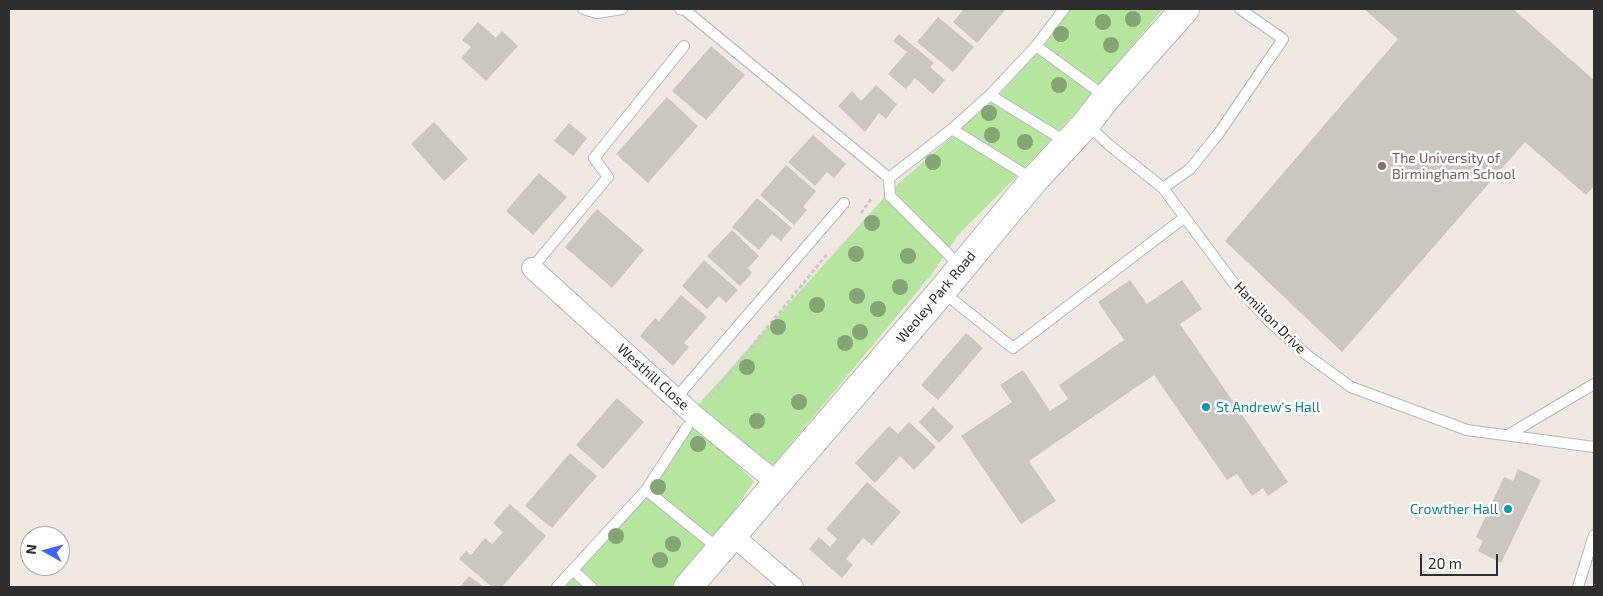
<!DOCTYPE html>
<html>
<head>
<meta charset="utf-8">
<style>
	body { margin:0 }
	#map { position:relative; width:1603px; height:596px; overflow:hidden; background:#efe9e1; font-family:"Exo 2",sans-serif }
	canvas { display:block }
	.frame { position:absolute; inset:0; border:10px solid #2e2e2e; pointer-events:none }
	.north { position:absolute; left:20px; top:526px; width:50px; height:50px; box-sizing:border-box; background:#fff; border:1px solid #ababab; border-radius:50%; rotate:277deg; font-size:14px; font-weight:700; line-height:20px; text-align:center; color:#2e2e2e }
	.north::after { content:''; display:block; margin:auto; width:18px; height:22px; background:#4264fb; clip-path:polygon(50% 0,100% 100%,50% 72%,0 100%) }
	.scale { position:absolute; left:1420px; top:554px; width:78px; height:22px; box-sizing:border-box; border:2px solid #2e2e2e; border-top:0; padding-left:6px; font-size:15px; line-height:18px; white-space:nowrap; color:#2e2e2e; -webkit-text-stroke:4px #fff; paint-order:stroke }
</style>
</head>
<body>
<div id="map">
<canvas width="1603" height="596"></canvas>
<div class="frame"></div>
<div class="north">N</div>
<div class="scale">20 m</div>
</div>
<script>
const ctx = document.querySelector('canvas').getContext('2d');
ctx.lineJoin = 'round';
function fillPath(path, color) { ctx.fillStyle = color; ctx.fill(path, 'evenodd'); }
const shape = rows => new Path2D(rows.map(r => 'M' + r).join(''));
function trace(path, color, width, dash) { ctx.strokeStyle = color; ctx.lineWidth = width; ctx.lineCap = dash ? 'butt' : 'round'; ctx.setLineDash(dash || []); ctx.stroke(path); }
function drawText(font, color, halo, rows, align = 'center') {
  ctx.font = font + ' "Exo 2",sans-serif'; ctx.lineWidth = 5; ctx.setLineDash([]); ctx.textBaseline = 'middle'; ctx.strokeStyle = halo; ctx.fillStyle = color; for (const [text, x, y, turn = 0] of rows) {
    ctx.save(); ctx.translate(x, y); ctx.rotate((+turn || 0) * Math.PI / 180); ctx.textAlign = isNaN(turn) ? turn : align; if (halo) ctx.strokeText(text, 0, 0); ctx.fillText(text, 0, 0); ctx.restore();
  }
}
fillPath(shape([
	[1071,9,1163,9,1077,111,1015,178,958,235,931,275,773,465,696,407,891,190,994,100,1040,50],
	[691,427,700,429,754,481,717,536,676,587,560,587]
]), '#b6e59e');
fillPath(shape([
	[964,9,1006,9,977,43,953,22],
	[1364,9,1513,9,1594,80,1594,186,1586,195,1525,142,1342,352,1225,241,1398,39],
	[938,17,974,47,953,72,917,42],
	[478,22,496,38,502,31,518,46,486,81,461,58,471,47,462,40],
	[899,34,934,63,930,67,945,80,933,94,915,78,906,89,888,74,907,52,893,41],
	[711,46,745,75,706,120,672,91],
	[876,85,897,104,886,119,879,113,865,132,838,106,852,91,861,101],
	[667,97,698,126,648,183,616,154],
	[434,122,468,159,444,181,411,144],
	[569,123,587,138,573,156,554,141],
	[813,135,846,164,834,178,827,172,815,186,788,162],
	[786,165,816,191,803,207,807,210,794,225,760,195],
	[539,173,567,197,533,235,506,211],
	[757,198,792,228,781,241,772,234,759,250,732,227],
	[597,209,644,250,612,288,565,247],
	[732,230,759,256,748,268,752,273,740,286,707,256],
	[704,260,738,290,726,303,719,296,707,309,682,286],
	[1130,280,1147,304,1182,280,1202,309,1180,324,1288,482,1268,496,1263,488,1252,496,1237,474,1227,480,1154,375,1029,461,1056,501,1021,524,961,436,1012,402,1000,385,1023,370,1050,411,1068,399,1059,385,1124,340,1098,302],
	[681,295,707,317,684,343,689,347,673,366,640,336,655,318,659,321],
	[966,333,983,348,938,400,921,385],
	[617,398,644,422,603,469,576,445],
	[933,407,954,427,939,443,919,422],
	[909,422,936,447,914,470,900,456,875,483,855,463,889,426,898,434],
	[570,453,597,476,552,528,525,506],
	[1518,469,1541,480,1501,563,1478,551,1483,541,1476,537,1504,477,1513,481],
	[867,482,901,512,872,545,863,538,846,559,853,565,842,578,809,549,819,537,830,547,837,539,826,529],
	[510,504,546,536,502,587,492,587,459,559,466,551,471,555,485,538,492,544,496,540,503,532,493,523],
	[469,576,484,587,460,587]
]), '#cbc7bf');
const lane = shape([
	[583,9,597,13,622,9],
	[680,9,685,10,889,178,890,196,960,266],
	[1036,46,1106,97],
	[990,95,1068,143],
	[1087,124,1108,144,1163,188,1232,281,1269,321,1307,355,1351,387,1467,430,1594,447],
	[952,129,1034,180],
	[889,178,952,129,990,95,1036,46,1064,9],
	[1163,188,1190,169,1219,133,1283,39,1240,9],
	[532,268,608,177,594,158,684,46],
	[943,292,1013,348,1185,217],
	[676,398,844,203],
	[1508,435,1594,384],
	[646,490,719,549],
	[573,570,591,587],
	[557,587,646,490,687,427],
	[1578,587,1594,535]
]);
const street = shape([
	[532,268,695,416,777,483],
	[732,535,793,587]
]);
const secondary = shape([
	[688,587,942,291,1034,180,1086,124,1106,98,1185,9]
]);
trace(lane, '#b4b7c1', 12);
trace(street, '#b4b7c1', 22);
trace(secondary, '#b4b7c1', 30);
trace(shape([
	[861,213,872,198],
	[709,399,828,253]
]), '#c9c9c9', 3, [4, 2.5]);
trace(lane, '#fff', 10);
trace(street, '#fff', 20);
trace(secondary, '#fff', 28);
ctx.fillStyle = '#84a574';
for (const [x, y] of [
	[1133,19],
	[1103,22],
	[1061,34],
	[1111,45],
	[1059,85],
	[989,113],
	[992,135],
	[1025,142],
	[933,162],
	[872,223],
	[856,254],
	[908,256],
	[900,287],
	[857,296],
	[817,305],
	[878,309],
	[778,327],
	[860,332],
	[845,343],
	[747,367],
	[799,402],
	[757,421],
	[698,444],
	[658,487],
	[616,536],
	[673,544],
	[660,560]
]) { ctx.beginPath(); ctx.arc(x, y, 8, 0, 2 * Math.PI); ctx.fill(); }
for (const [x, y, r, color] of [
	[1382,166,5,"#8d6e63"],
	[1206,407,5,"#0f9aa8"],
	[1508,509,5,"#0f9aa8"]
]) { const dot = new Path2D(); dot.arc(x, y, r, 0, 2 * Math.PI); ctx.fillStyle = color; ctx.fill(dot); trace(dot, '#fff', 2); }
drawText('14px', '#785e54', '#fff', [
	["The University of",1392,158],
	["Birmingham School",1392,174]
], 'left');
drawText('14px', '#2e2e2e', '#fff', [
	["Weoley Park Road",936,297,-50],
	["Hamilton Drive",1270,318,45],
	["Westhill Close",653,377,42]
]);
drawText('14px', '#0d838f', '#fff', [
	["St Andrew's Hall",1216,407],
	["Crowther Hall",1498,509,"right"]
], 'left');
</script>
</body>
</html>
